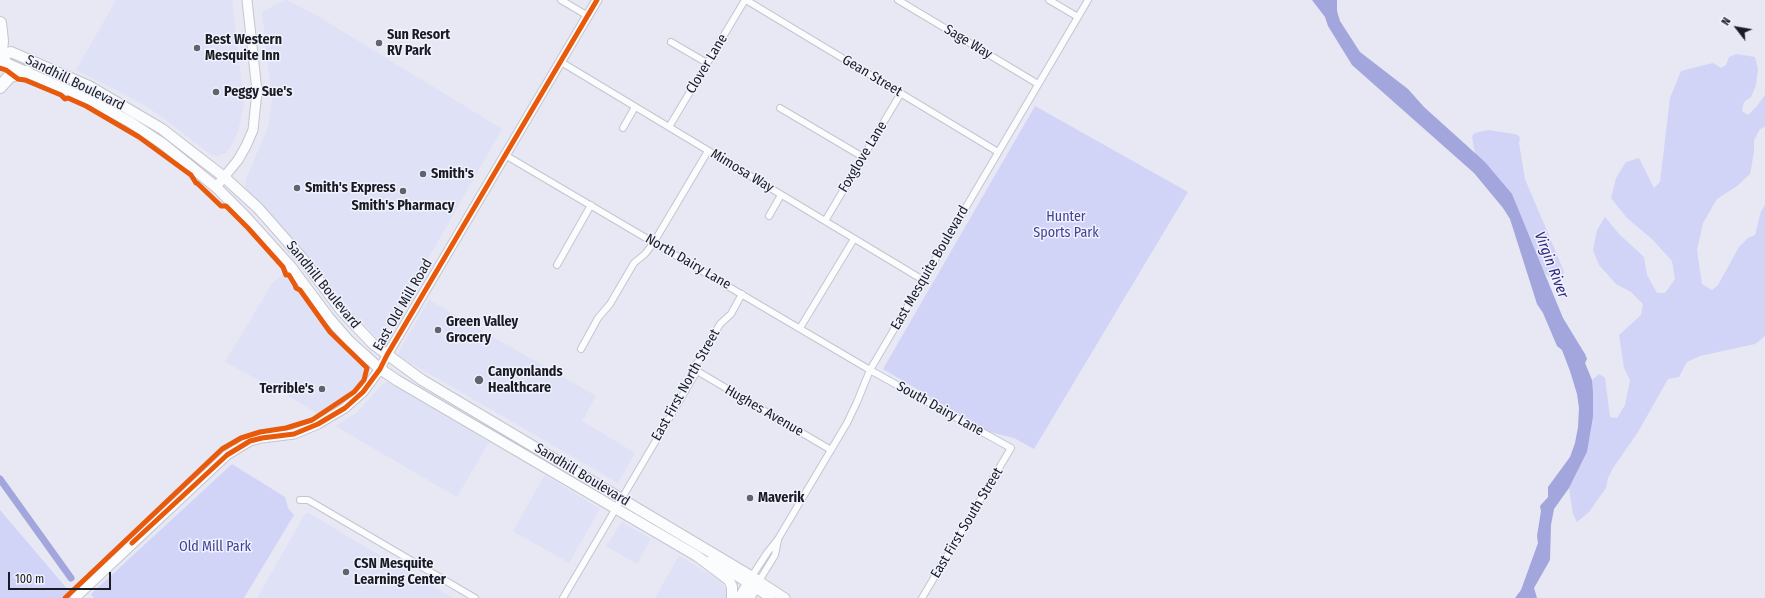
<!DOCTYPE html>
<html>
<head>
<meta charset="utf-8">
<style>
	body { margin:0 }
	#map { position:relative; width:1765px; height:598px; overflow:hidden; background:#e7e8f3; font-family:"Fira Sans Condensed",sans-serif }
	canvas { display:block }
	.north { position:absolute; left:1717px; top:8px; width:40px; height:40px; -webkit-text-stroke:3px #f0f2fe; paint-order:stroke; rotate:301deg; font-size:11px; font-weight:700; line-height:16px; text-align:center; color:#1b1c23 }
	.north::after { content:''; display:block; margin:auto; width:14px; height:18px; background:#1b1c23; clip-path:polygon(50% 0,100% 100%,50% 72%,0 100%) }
	.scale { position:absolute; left:8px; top:572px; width:103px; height:18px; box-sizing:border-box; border:2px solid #1b1c23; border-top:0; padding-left:5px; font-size:12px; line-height:14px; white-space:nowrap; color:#1b1c23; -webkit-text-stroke:3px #f0f2fe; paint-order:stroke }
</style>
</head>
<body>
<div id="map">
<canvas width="1765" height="598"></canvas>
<div class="north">N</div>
<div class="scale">100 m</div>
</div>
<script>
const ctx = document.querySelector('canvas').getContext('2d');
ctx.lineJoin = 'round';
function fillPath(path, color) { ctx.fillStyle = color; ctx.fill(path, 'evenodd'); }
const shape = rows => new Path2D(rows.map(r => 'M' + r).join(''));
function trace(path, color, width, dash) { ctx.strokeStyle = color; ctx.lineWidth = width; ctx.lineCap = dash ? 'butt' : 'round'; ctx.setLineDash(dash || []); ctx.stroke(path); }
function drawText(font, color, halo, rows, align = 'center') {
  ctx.font = font + ' "Fira Sans Condensed",sans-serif'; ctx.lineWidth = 3; ctx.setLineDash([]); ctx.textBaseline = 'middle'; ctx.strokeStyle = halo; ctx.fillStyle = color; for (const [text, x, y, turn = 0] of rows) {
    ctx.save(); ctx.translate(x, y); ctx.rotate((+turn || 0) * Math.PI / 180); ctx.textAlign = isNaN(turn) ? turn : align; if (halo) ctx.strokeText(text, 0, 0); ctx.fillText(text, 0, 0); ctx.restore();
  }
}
fillPath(shape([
	[116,0,232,0,244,104,238,132,232,144,226,153,217,156,210,154,155,112,134,99,76,70],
	[284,0,287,0,316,15,502,129,381,342,353,313,298,244,269,212,244,189,247,177,268,127,272,101,262,12],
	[286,270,332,335,367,369,366,374,359,384,345,398,318,414,287,395,225,362,272,284],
	[429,300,596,396,582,421,635,453,618,483,402,358,399,355,399,351],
	[388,382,489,442,457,497,335,426,355,414,384,383],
	[545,475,600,509,569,563,513,531],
	[309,513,357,542,453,598,257,598,305,514],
	[622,522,651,539,637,564,606,546],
	[679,556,721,581,726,590,726,598,655,598]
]), '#dfe1f6');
fillPath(shape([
	[1736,54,1755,57,1758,69,1756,85,1751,97,1744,102,1742,111,1748,115,1757,106,1765,95,1765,127,1760,129,1754,140,1754,152,1750,174,1737,186,1717,199,1703,223,1697,250,1702,284,1712,290,1718,285,1739,247,1748,238,1755,235,1761,211,1765,205,1765,334,1764,337,1755,344,1700,356,1687,362,1679,377,1668,379,1638,432,1613,468,1608,478,1606,488,1589,512,1577,522,1573,514,1569,488,1587,452,1593,417,1592,380,1599,374,1605,378,1610,417,1617,418,1625,405,1630,380,1624,368,1619,335,1641,315,1643,304,1631,292,1616,284,1599,265,1593,250,1597,230,1605,217,1619,234,1644,257,1647,275,1657,293,1665,293,1675,279,1672,261,1652,239,1627,218,1611,198,1616,178,1626,162,1639,158,1654,188,1660,182,1670,98,1681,71,1713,63,1721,68,1726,65,1729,57],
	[1035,106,1188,192,1034,449,1014,438,989,432,883,369],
	[1488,130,1514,134,1518,135,1520,138,1519,143,1525,179,1558,257,1564,272,1561,279,1553,281,1544,272,1525,226,1494,174,1485,162,1476,155,1474,149,1472,136,1475,133],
	[232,464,285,497,288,508,294,515,244,598,94,598,91,594],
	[0,510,69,591,61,598,0,598]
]), '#d1d4f6');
fillPath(shape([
	[1312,0,1337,0,1337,11,1340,21,1360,52,1408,89,1424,107,1485,162,1512,194,1563,318,1585,354,1587,359,1585,363,1592,380,1593,392,1593,417,1587,452,1569,488,1554,509,1551,525,1550,560,1534,588,1537,598,1515,598,1521,590,1538,543,1537,536,1541,511,1540,506,1548,497,1548,487,1570,457,1575,443,1578,427,1579,408,1577,394,1570,371,1562,350,1557,346,1543,313,1537,304,1510,219,1503,208,1474,173,1352,65,1328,26,1325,17]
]), '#a2a6dc');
trace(shape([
	[0,479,71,578]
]), '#a2a6dc', 7);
const street = shape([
	[561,0,588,16],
	[746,0,998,152],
	[898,0,1038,84],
	[1049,0,1078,17],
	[671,42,707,63],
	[561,62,923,280],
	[780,108,863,157],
	[669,127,745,0],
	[623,128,635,107],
	[505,155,870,370,1011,448,922,598],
	[769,216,781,195],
	[825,221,901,93],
	[557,265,591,205],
	[800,328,854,239],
	[581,349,598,318,610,304,634,263,645,254,654,242,708,151],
	[697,371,831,450],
	[300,500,308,500,475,598],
	[752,576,767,553,778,539,847,423,857,402,870,370,1088,0],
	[759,581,775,555,778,540],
	[563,598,697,371,697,363,708,345,720,324,731,314,742,294]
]);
const secondary = shape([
	[216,187,238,160,246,146,253,130,257,91,247,0],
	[709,561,729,571,771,598],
	[759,581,785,598],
	[75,598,227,455,250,441,262,438,294,434,318,424,345,408,363,392,380,369,387,355,597,0],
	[739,598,750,579]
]);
const primary = shape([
	[0,56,8,64,92,101,130,122,163,144,216,187,246,217,291,267,329,318,349,341,380,369,398,381,697,556,729,580,732,587,732,598],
	[1,56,11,52,89,86,162,129,224,177,258,208,302,258,341,310,373,344,422,380,759,581,749,598]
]);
const highway = shape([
	[0,23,2,41,0,62],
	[0,87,10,76,27,72]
]);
trace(street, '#c4c5ce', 8);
trace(secondary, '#c4c5ce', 11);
trace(primary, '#c4c5ce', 12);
trace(highway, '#c4c5ce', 14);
trace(street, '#fbfcfd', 6);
trace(secondary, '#fbfcfd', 9);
trace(primary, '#fbfcfd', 10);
trace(highway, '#fbfcfd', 12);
trace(shape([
	[0,68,6,70,18,79,25,80,61,95,65,99,68,98,86,106,139,137,191,175,196,183,197,183,221,206,226,206,248,228,283,267,286,275,289,275,295,285,296,288,300,290,330,332,367,368,364,380,354,392,312,420,286,428,260,432,241,438,222,449,65,598],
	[132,543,227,455,250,441,262,438,294,434,318,424,345,408,363,392,380,369,387,355,597,0]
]), '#e8590c', 5);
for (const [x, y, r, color] of [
	[379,43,4,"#62636c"],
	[197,48,4,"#62636c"],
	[216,92,4,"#62636c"],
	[423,174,4,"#62636c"],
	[297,188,4,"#62636c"],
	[403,191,4,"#62636c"],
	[438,330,4,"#62636c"],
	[479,380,5,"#62636c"],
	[322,389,4,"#62636c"],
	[750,498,4,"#62636c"],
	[346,572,4,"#62636c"]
]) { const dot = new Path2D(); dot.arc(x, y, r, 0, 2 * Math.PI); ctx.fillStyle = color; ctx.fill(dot); trace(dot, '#f0f2fe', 1.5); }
drawText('bold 14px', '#1b1c23', '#f0f2fe', [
	["Sun Resort",387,35],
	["RV Park",387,51],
	["Best Western",205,40],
	["Mesquite Inn",205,56],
	["Peggy Sue's",224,92],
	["Smith's",431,174],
	["Smith's Express",305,188],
	["Smith's Pharmacy",403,206,"center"],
	["Green Valley",446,322],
	["Grocery",446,338],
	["Canyonlands",488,372],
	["Healthcare",488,388],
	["Terrible's",314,389,"right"],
	["Maverik",758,498],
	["CSN Mesquite",354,564],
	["Learning Center",354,580]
], 'left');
drawText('14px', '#1b1c23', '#f0f2fe', [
	["Sage Way",968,42,31],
	["Clover Lane",707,64,-59],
	["Gean Street",872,76,31],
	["Sandhill Boulevard",75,83,26],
	["Foxglove Lane",863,157,-59],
	["Mimosa Way",742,171,31],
	["North Dairy Lane",688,262,30],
	["East Mesquite Boulevard",930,268,-60],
	["Sandhill Boulevard",323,285,51],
	["East Old Mill Road",403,305,-60],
	["East First North Street",686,385,-61],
	["South Dairy Lane",940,409,29],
	["Hughes Avenue",764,411,30],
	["Sandhill Boulevard",582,475,31],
	["East First South Street",967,523,-59]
]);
drawText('14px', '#444097', '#f0f2fe', [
	["Hunter",1066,217],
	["Sports Park",1066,233],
	["Old Mill Park",215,547]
]);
drawText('italic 15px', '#31287e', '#f0f2fe', [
	["Virgin River",1551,265,69]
]);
</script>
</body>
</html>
